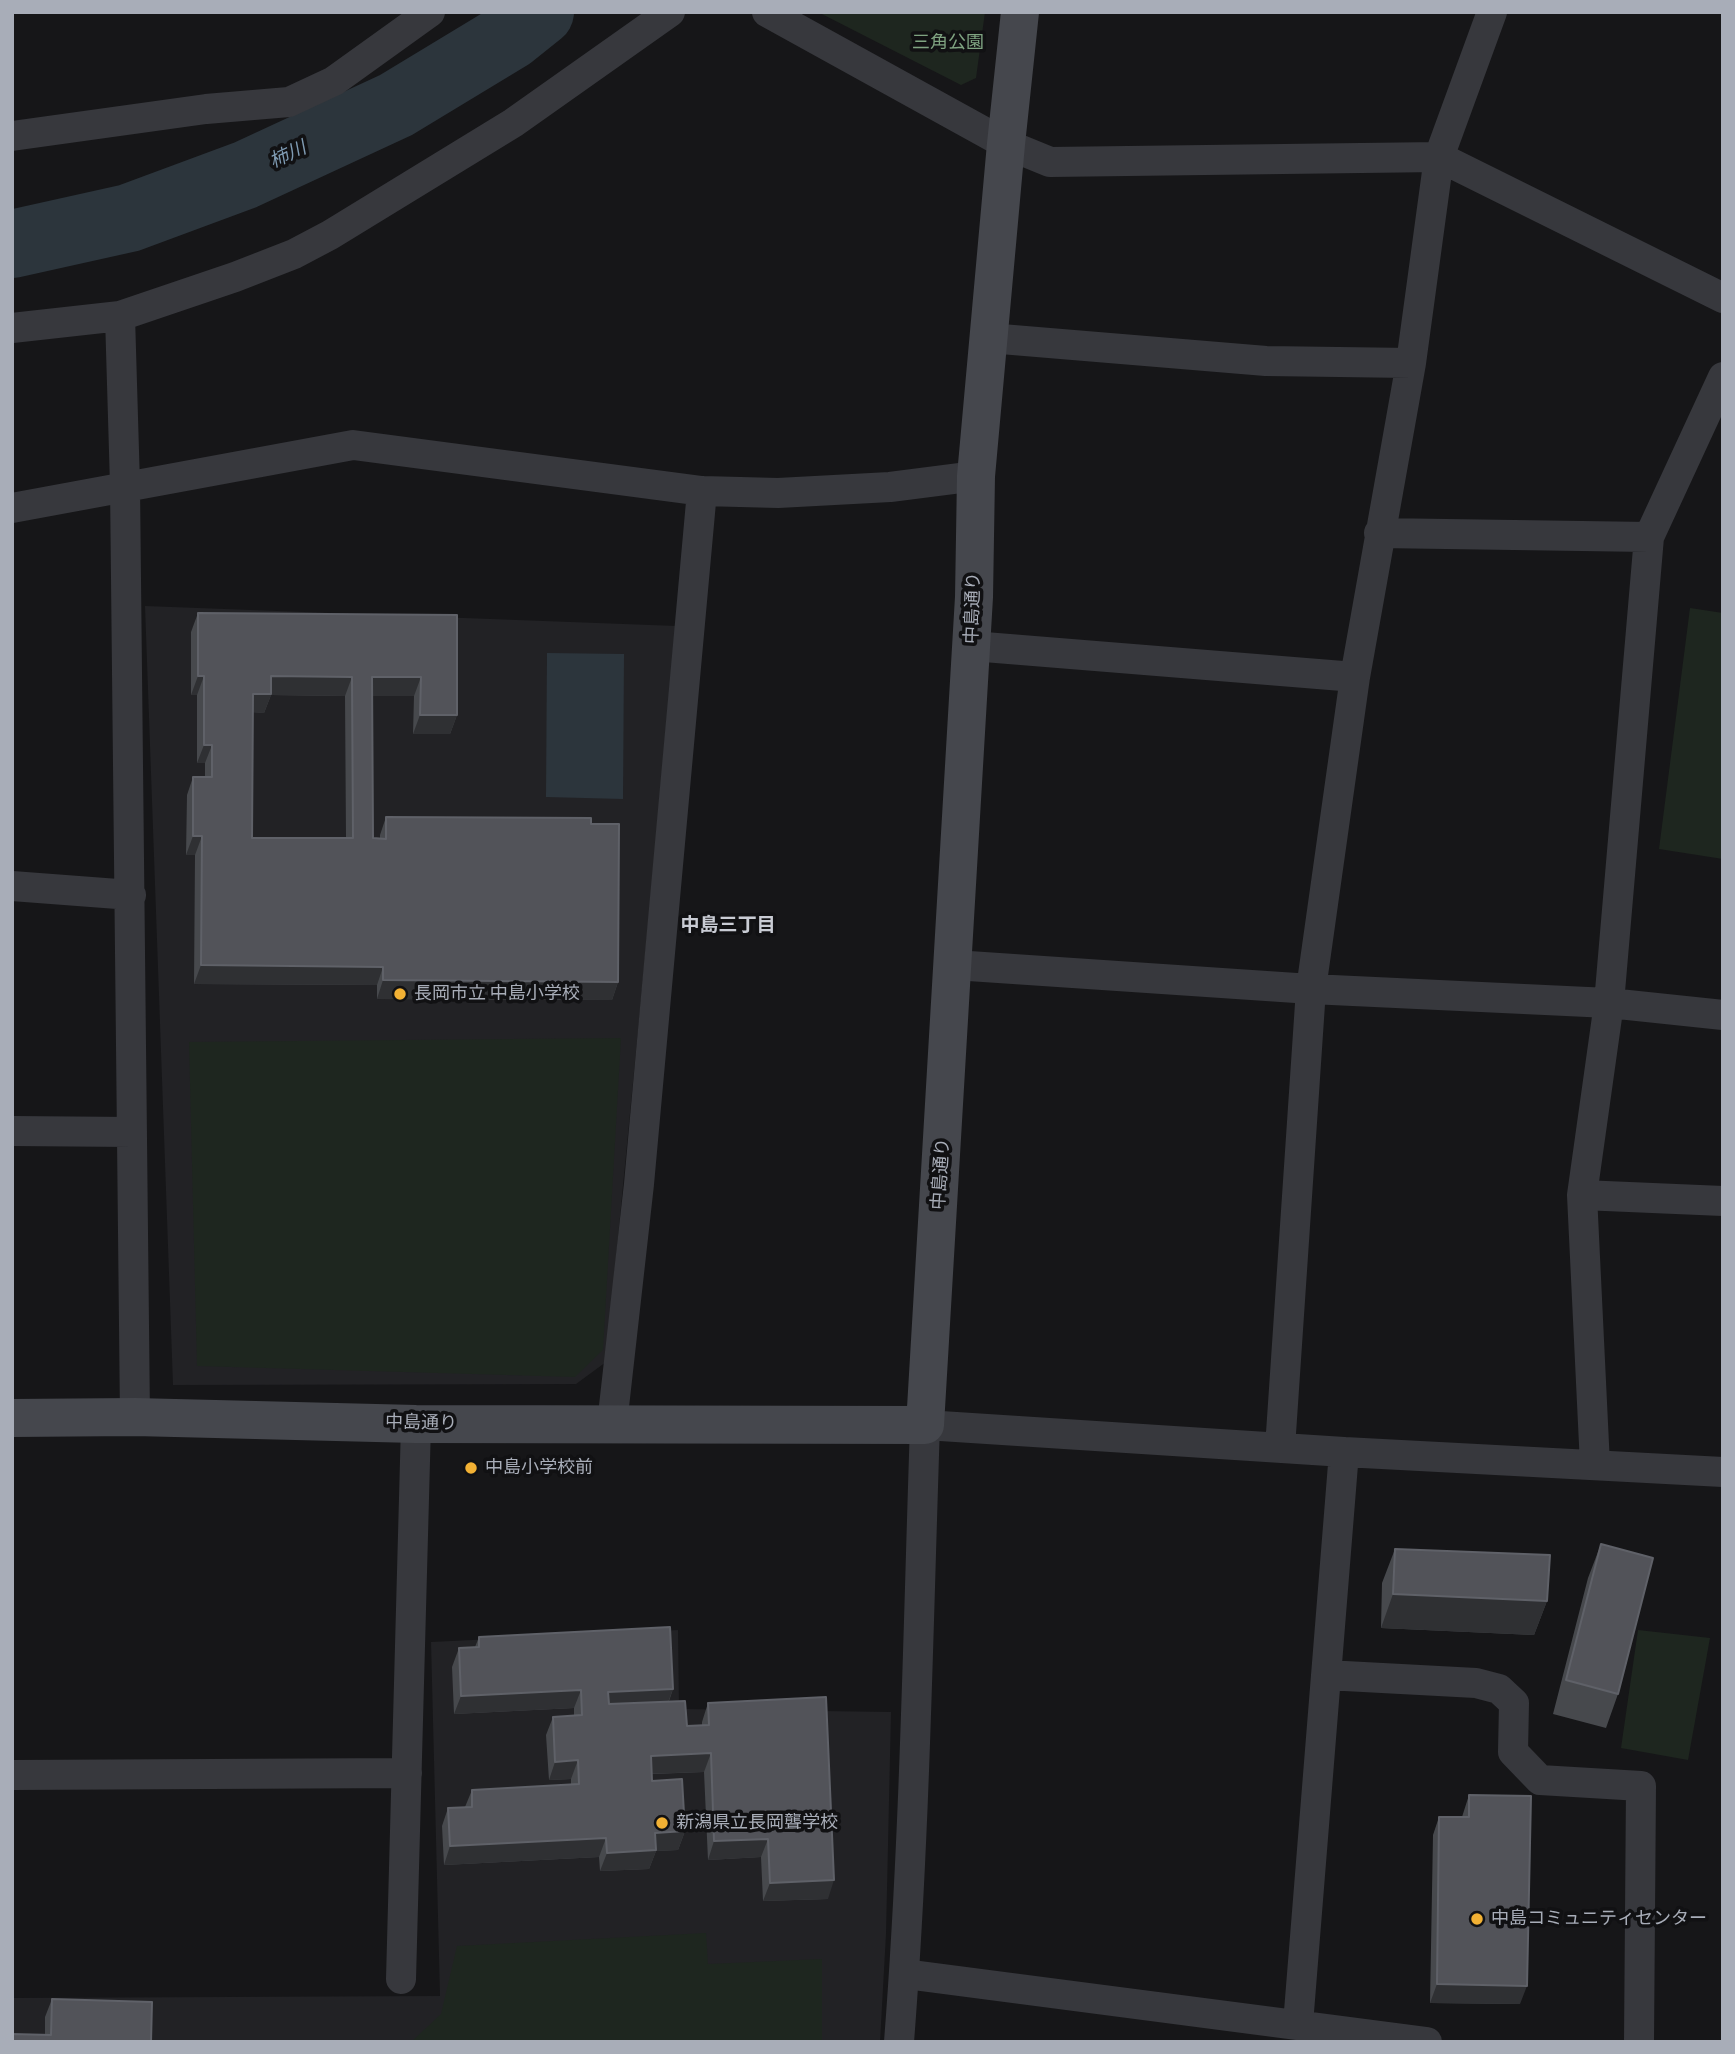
<!DOCTYPE html>
<meta charset="utf-8">
<style>
body{margin:0}
#map{position:relative;width:1735px;height:2054px;overflow:hidden;background:#161618;font-family:"PT Sans Narrow",sans-serif}
canvas{display:block}
.frame{position:absolute;inset:0;border:14px solid #a8adb8;pointer-events:none}
</style>
<div id="map">
<canvas width="1735" height="2054"></canvas>
<div class="frame"></div>
</div>
<script>
const g = document.querySelector('canvas').getContext('2d');
g.lineJoin = 'round';
function paint(path, color) { g.fillStyle = color; g.fill(path, 'evenodd'); }
function stroke(path, color, width, dash) { g.strokeStyle = color; g.lineWidth = width; g.lineCap = dash ? 'butt' : 'round'; g.setLineDash(dash || []); g.stroke(path); }
function label(font, color, halo, rows, align = 'center') {
  g.font = font + ' "PT Sans Narrow","Noto Sans JP",sans-serif'; g.lineWidth = 7; g.setLineDash([]); g.textBaseline = 'middle'; g.strokeStyle = halo; g.fillStyle = color; for (const [text, x, y, turn = 0] of rows) {
    g.save(); g.translate(x, y); g.rotate((+turn || 0) * Math.PI / 180); g.textAlign = isNaN(turn) ? turn : align; if (halo) g.strokeText(text, 0, 0); g.fillText(text, 0, 0); g.restore();
  }
}
const built = new Path2D(`
 M145,606l532,20 -71,736 -30,22 -403,1z
 M678,1630l1,79 212,3 -5,222 -6,108h-868v-44l428,-2 -9,-354z`);
const green = new Path2D(`
 M818,12h167l-9,66 -15,7z
 M1690,608l33,5v246l-64,-10z
 M621,1038l-18,312 -28,27 -378,-11 -8,-324z
 M1638,1630l72,8 -22,122 -67,-12z
 M706,1933l2,31 114,-5v83h-411l30,-28 16,-68z`);
const water = new Path2D(`
 M547,653l77,1 -1,145 -77,-2z`);
const river = new Path2D(`
 M12,244l117,-26 116,-43 151,-70 114,-69 30,-24`);
const street = new Path2D(`
 M767,12l239,132 44,18 389,-5 284,141
 M12,136l194,-27 83,-7 45,-21 96,-69
 M120,316l5,169 10,932
 M12,328l108,-12 115,-39 59,-23 36,-19 183,-112 157,-111
 M989,338l277,23 145,2
 M12,508l341,-63 349,46 76,2 112,-6 86,-11
 M1379,533l270,4
 M972,646l383,31
 M12,886l119,9
 M954,965l357,24 298,14 114,12
 M12,1131l120,1
 M1582,1195l141,6
 M612,1424l27,-240 63,-693
 M1280,1448l31,-459 44,-312 56,-314 28,-206 53,-145
 M1595,1465l-13,-270 27,-192 40,-466 74,-160
 M1326,1675l150,8 23,6 15,14 -1,49 27,28 101,6 -2,256
 M12,1775l395,-2
 M905,1974l522,68
 M401,1979l15,-555
 M1298,2024l46,-572
 M899,2042c16,-205 19,-411 26,-617l419,27 379,20`);
const secondary = new Path2D(`
 M12,1418l123,-1 281,7 509,1 49,-828 2,-121 30,-332 14,-132`);
const wall = new Path2D(`
 M198,613l259,2v100l-7,19h-37l1,-38h-42l1,142h7v-3l6,-18 205,7 27,158 -6,18 -235,-1v-14l-183,-1 1,-129h-9l1,-60 6,-18h12v-14h-8v-68h-6v-63zM271,695l74,1 1,142h-94l1,-126 11,1z
 M1601,1544l17,150 -12,34 -53,-14 35,-136z
 M1395,1549l152,52 -13,34 -153,-7 1,-45z
 M479,1637l194,52 -4,12 18,25 15,-1v-3l6,-19 120,196 -65,2 -2,-44 -53,3 -4,-88 -52,2v7l33,50 -7,19 -22,1 -7,18 -49,2 -1,-14 -155,8 -2,-39 6,-18 17,-1 7,-17 99,-5v-6l-22,1 -3,-45 7,-18 21,-1v-8l-120,6 -2,-47 7,-19 16,-1z
 M1469,1795l51,209 -90,-1 3,-168 6,-18h23z
 M52,1999l99,43 -106,-7v-18z`);
const shadedWall = new Path2D(`
 M198,676h6l-7,19h-6z
 M271,676l81,1 -7,19 -74,-1 -7,18 -18,-1 7,-18z
 M372,677h49l-7,19h-48z
 M420,715h37l-7,19h-37z
 M204,745h8l-7,18h-8z
 M193,836h9l-7,19h-9z
 M201,965l182,2 -6,18 -183,-1z
 M383,980l235,2 -6,18 -235,-1z
 M1393,1594l154,7 -13,34 -153,-7z
 M673,1689l-7,19 -64,3 6,-19z
 M581,1690l-7,18 -120,6 7,-18z
 M711,1753l-7,19 -60,2 7,-18z
 M578,1760l-7,19 -22,1 6,-18z
 M685,1831l-7,19 -22,1 -7,18 -49,2 7,-18 48,-20z
 M606,1838l-7,19 -155,8 6,-19z
 M768,1839l-7,18 -53,3 6,-19z
 M834,1880l-6,19 -65,2 7,-18z
 M1437,1984l90,2 -7,18 -90,-1z`);
const building = new Path2D(`
 M198,613l259,2v100h-37l1,-38h-49l1,161 13,1v-22l205,1v6h28l-1,158 -235,-2v-13l-182,-2 1,-129h-9v-59h19v-32h-8v-69h-6zM271,676l81,1 1,161h-101l1,-144h18z
 M1601,1544l52,14 -35,136 -52,-14z
 M1395,1549l155,6 -3,46 -154,-7z
 M670,1627l3,62 -65,3 1,12 76,-3 2,25 22,-1 -1,-22 118,-6 8,183 -64,3 -2,-44 -54,2 -3,-88 -60,3 1,25 30,-2 3,52 -30,2 1,17 -49,3 -1,-15 -156,8 -2,-38 24,-1v-17l107,-6 -1,-24 -23,2 -2,-45 29,-2 -1,-25 -120,6 -2,-48 20,-1v-10z
 M1469,1795l62,1 -4,190 -90,-2 2,-167h30z
 M52,1999l100,3 -1,40h-139v-8l39,1z`);
const markers = [
 [400,994,7,"#f2b134"],
 [471,1468,7,"#f2b134"],
 [662,1823,7,"#f2b134"],
 [1477,1919,7,"#f2b134"]
];
const parkNames = [
 ["三角公園",948,43]
];
const streetNames = [
 ["中島通り",973,608,-88],
 ["中島通り",941,1174,-86],
 ["中島通り",421,1423,1]
];
const poiNames = [
 ["長岡市立 中島小学校",414,994],
 ["中島小学校前",485,1468],
 ["新潟県立長岡聾学校",676,1823],
 ["中島コミュニティセンター",1491,1919]
];
const waterNames = [
 ["柿川",288,155,-25]
];
const neighbourhoodNames = [
 ["中島三丁目",728,926]
];
paint(built, '#222225');
paint(green, '#1e261f');
paint(water, '#2c353c');
stroke(river, '#2c353c', 68);
stroke(street, '#37383d', 30);
stroke(secondary, '#45474d', 38);
paint(wall, '#47494d');
paint(shadedWall, '#2f3033');
paint(building, '#525359');
stroke(building, '#5f6168', 2);
for (const [x, y, r, color] of markers) { const dot = new Path2D(); dot.arc(x, y, r, 0, 2 * Math.PI); g.fillStyle = color; g.fill(dot); stroke(dot, '#111113', 2.5); }
label('18px', '#7fa381', '#111113', parkNames);
label('18px', '#a8adb8', '#111113', streetNames);
label('18px', '#a8adb8', '#111113', poiNames, 'left');
label('italic 19px', '#7f9bb3', '#111113', waterNames);
label('bold 19px', '#c9ccd4', '#111113', neighbourhoodNames);
</script>
